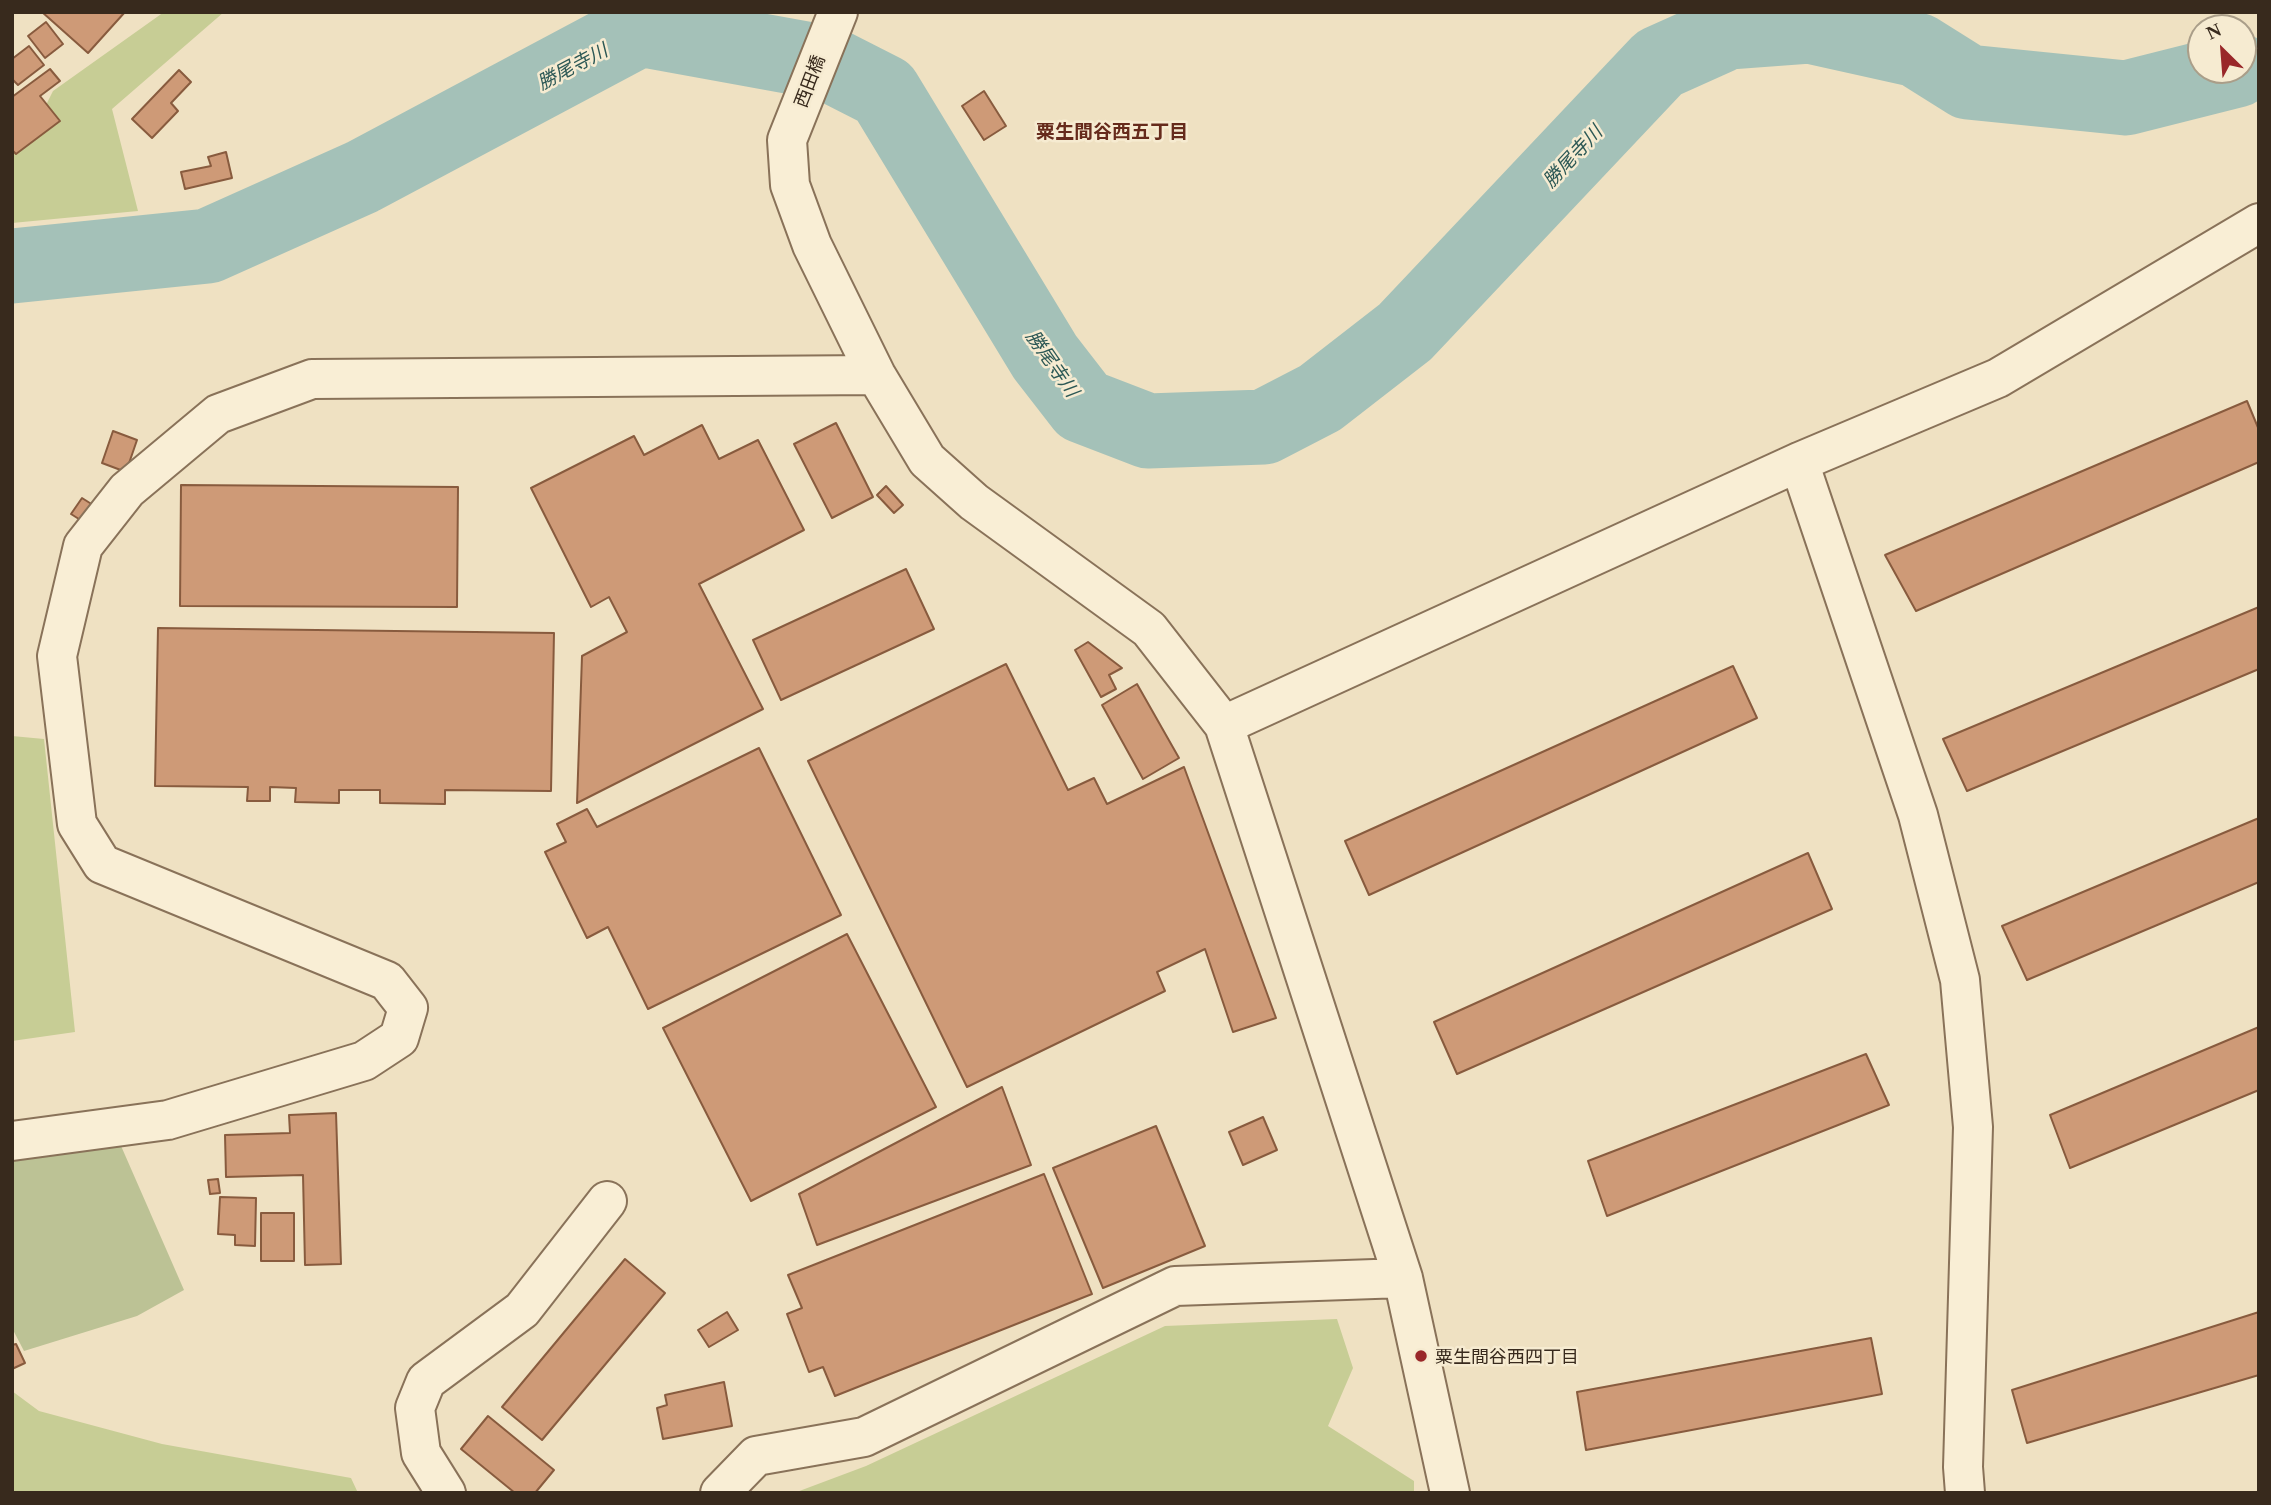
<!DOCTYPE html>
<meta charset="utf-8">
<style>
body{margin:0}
#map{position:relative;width:2271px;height:1505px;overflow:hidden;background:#efe1c2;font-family:Georgia,serif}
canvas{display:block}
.frame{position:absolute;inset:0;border:14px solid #382a1d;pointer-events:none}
.north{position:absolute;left:2187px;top:14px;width:70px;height:70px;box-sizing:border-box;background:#f6ebd1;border:2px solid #aa9e89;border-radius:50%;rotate:335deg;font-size:19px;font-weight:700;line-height:28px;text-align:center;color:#382a1d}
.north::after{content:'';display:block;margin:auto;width:24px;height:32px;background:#992729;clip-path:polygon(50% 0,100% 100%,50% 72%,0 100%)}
</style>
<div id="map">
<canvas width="2271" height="1505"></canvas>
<div class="frame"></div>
<div class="north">N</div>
</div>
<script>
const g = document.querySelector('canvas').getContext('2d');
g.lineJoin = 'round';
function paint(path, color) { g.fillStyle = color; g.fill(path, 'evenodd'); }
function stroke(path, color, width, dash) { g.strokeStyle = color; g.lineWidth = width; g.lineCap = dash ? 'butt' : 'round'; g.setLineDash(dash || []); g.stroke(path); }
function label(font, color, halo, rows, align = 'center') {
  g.font = font + ' Georgia,"Noto Sans JP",serif'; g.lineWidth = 5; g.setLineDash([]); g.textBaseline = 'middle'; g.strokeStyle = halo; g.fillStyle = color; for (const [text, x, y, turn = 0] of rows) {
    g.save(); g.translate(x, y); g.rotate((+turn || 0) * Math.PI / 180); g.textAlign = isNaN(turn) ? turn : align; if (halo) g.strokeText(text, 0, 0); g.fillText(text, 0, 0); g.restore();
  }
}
const green = new Path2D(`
 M164,12h60l-112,97 26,102 -126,12v-95l19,7 22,-44z
 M12,736l32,3 31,293 -63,9z
 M1337,1319l16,49 -25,58 86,55v12h-620l72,-27 299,-140z
 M12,1391l27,20 123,33 189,34 7,15h-346z`);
const cemetery = new Path2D(`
 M118,1139l66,151 -47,26 -113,35 -12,-23v-169z`);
const river = new Path2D(`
 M12,266l196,-20 154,-69 278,-148 187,34 57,29 161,265 38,49 65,25 116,-4 56,-29 85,-66 254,-269 69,-31 81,-6 108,24 51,32 158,16 111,-28`);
const building = new Path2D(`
 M42,12h83l-37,41z
 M46,22l17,22 -18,14 -17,-22z
 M29,46l15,19 -26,20 -6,-6v-20z
 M50,69l10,12 -20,15 20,25 -44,33 -4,-4v-53z
 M179,70l12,12 -20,21 7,8 -26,27 -20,-19z
 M984,91l22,35 -22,14 -22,-34z
 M226,152l6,26 -47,11 -4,-17 30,-6 -3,-9z
 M2247,401l12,29v32l-343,149 -31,-56z
 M836,423l37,74 -41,21 -38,-74z
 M702,425l17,34 39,-19 46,90 -105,54 64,125 -186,94 5,-147 45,-24 -18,-35 -18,10 -60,-119 103,-52 10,19z
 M113,431l24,9 -11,32 -24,-9z
 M181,485l277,2 -1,120 -277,-1z
 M886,486l17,19 -9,8 -17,-18z
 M82,498l11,7 -11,16 -11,-7z
 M906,569l28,60 -153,71 -28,-60z
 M2259,607v62l-292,122 -24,-52z
 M158,628l396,5 -3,158 -106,-1v14l-65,-1v-13h-41v13l-44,-1 1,-14 -26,-1v14h-23l1,-14 -93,-1z
 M1088,642l34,26 -13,7 7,14 -15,8 -26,-47z
 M1006,664l62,126 26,-12 13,26 77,-37 92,251 -43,14 -28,-83 -48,23 8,19 -198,96 -159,-326z
 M1733,666l24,52 -388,177 -24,-54z
 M1137,684l42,74 -36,21 -41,-74z
 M759,748l82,167 -193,94 -40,-82 -21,11 -42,-86 21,-10 -9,-18 30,-15 10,18z
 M2259,818v64l-232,98 -25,-54z
 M1808,853l24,56 -375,165 -23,-52z
 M847,934l89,173 -185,94 -88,-173z
 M2259,1027v63l-189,78 -20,-53z
 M1866,1054l23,51 -282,111 -19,-55z
 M1002,1087l29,78 -214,80 -18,-51z
 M336,1113l5,151 -36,1 -2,-90 -77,2 -1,-42 65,-2 -1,-18z
 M1263,1117l14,33 -34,15 -14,-33z
 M1156,1126l49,120 -102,42 -50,-120z
 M1044,1174l48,120 -257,102 -12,-29 -14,5 -22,-58 15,-6 -14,-33z
 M218,1179l2,14 -10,1 -2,-14z
 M220,1197l36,1 -1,48 -20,-1v-10l-17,-1z
 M261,1213h33v48h-33z
 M625,1259l40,34 -123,147 -40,-33z
 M727,1312l11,18 -29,17 -11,-17z
 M2259,1312v63l-232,68 -15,-53z
 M1871,1338l11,56 -296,56 -9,-58z
 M16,1344l9,19 -13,6v-24z
 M724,1382l8,44 -69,13 -6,-31 10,-3 -2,-10z
 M488,1416l66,54 -19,23h-20l-54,-44z`);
const minor = new Path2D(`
 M838,12l-51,128 3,45 22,60 64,130 51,85 47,42 175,127 75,96 179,553 47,215
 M1799,462l119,353 42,165 13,147 -10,340 2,26
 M1224,725l575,-263 199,-84 261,-155
 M12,1141l156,-21 196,-59 35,-23 9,-30 -21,-27 -285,-117 -25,-40 -20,-168 26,-110 44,-56 91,-76 94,-35 564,-4
 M446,1493l-25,-40 -6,-45 11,-27 96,-71 85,-109
 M720,1493l36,-37 108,-19 311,-151 228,-8`);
const markers = [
 [1421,1356,7,"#992729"]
];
const streetNames = [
 ["西田橋",809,81,-69]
];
const poiNames = [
 ["粟生間谷西四丁目",1435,1356]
];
const waterNames = [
 ["勝尾寺川",572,66,-28],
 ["勝尾寺川",1572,156,-47],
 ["勝尾寺川",1053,363,55]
];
const neighbourhoodNames = [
 ["粟生間谷西五丁目",1112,131]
];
paint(green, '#c7cd95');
paint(cemetery, '#bcc295');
stroke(river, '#a4c1b8', 75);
paint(building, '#ce9a77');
stroke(building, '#885b3e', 2);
stroke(minor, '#897259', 42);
stroke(minor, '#f9eed5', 38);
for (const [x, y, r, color] of markers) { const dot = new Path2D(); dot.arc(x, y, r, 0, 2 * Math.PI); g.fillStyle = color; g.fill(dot); stroke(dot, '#f6ebd1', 2.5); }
label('18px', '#382a1d', '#f6ebd1', streetNames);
label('18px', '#382a1d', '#f6ebd1', poiNames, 'left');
label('italic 19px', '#2c5855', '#f6ebd1', waterNames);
label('bold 19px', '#662b1c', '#f6ebd1', neighbourhoodNames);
</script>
